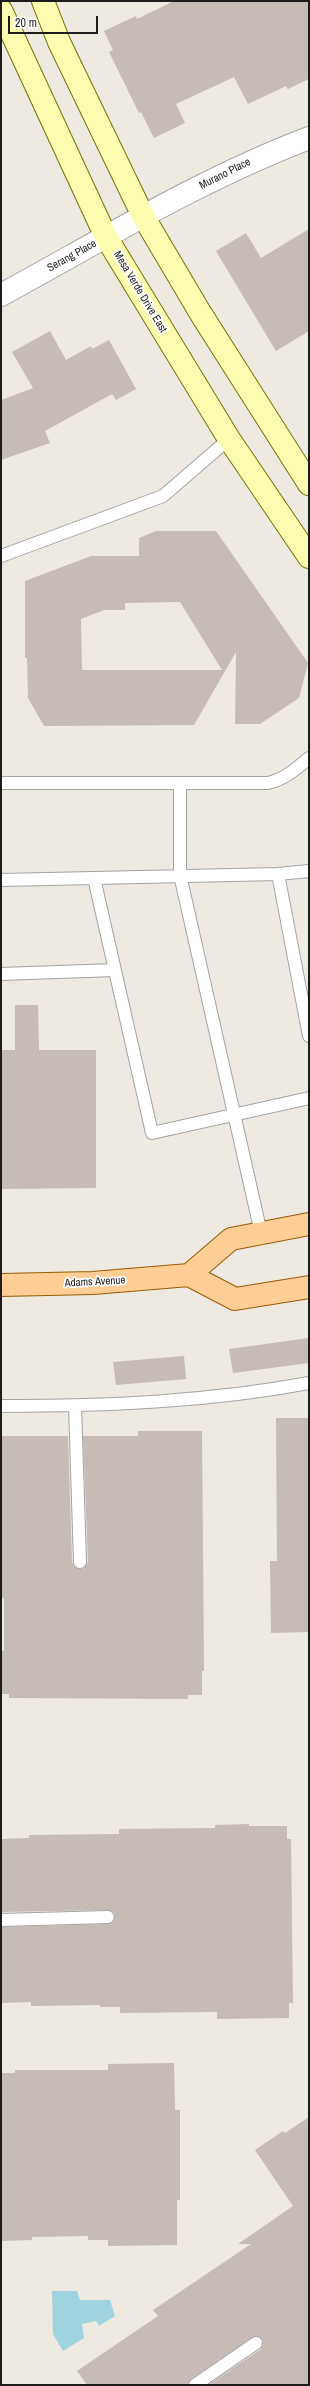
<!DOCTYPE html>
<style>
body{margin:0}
#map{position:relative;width:310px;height:2386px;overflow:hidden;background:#eee9e1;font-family:"Archivo Narrow",sans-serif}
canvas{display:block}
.frame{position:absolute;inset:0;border:2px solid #1c1c1c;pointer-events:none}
.scale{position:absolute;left:8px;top:16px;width:90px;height:18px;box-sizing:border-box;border:2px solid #1c1c1c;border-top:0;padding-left:5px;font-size:12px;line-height:14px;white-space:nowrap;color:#1c1c1c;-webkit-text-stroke:3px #fff;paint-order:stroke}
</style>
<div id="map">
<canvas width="310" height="2386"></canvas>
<div class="frame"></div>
<div class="scale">20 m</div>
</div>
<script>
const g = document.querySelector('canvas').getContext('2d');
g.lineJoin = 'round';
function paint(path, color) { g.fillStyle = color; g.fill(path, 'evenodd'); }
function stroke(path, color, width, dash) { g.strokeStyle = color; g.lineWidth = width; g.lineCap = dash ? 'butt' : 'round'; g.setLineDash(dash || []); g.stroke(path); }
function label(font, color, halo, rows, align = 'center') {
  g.font = font + ' "Archivo Narrow",sans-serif'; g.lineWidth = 3.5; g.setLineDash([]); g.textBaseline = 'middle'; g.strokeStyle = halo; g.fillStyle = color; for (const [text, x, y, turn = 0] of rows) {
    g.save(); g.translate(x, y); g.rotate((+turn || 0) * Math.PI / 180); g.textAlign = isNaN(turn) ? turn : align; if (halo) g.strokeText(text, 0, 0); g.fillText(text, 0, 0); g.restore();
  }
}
const water = new Path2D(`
 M52,2291h25l3,9h30l5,16 -16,10 -3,-5 -14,3 2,14 -21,13 -10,-17z`);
const building = new Path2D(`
 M174,1h135v78l-21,10 -2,-3 -38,18 -14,-27 -58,27 9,19 -31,15 -13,-26 -2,1 -30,-61 4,-2 -9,-19 32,-15 1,3z
 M309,229v102l-33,20 -60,-100 30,-18 15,25z
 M50,331l16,29 25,-14 1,3 17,-9 27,49 -20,11 -4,-6 -67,37 5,12 -49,17v-60l32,-12 -21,-36z
 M156,531h60l92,132 -9,35 -39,26h-25l1,-72 -42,73 -150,1 -16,-28 -1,-40h-2v-77l66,-25h48v-18zM180,602l42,68h-140l-1,-51 23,-9h21v-7z
 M15,1005h23l1,45h57v138l-95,1v-139h14z
 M309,1338v25l-76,10 -4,-24z
 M184,1356l2,23 -70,6 -3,-23z
 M276,1418h33v214l-38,1 -1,-72h7z
 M138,1431h64l2,240h-2v24h-14v4l-179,-1v-4h-8v-43h3v-53h-3v-162h67l4,126 2,4 6,3 4,-1 4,-6 -5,-126h55z
 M249,1824v2h38v13h4l2,164h-4v15l-72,1v-7l-97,1v-6h-20v-2l-69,1v-4l-30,1v-76l107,-3 4,-1 3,-6 -1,-4 -6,-3 -107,2v-73l28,-1v-3l90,-1v-5l96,-1v-3z
 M174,2063l1,47h5v90h-3v45l-69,1v-6h-20v-4l-56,1v3l-31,1 1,-168h13v-3h93v-6z
 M309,2117v268h-101l53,-36 2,-6 -1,-4 -6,-3 -65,43 -3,6h-101l-10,-14 81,-55 -5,-6 98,-66h-13l55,-38 -38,-56 28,-19 2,2z`);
const lane = new Path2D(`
 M1,556l162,-60 66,-57
 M1,783h267c17,-4 28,-14 41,-25
 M180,783v92l81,358
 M278,874l31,162
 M94,878l184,-4 31,-3
 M1,880l93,-2 58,255 157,-35
 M1,974l114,-4
 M1,1406c104,0 206,-4 308,-23
 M75,1406l5,156
 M1,1920l107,-3
 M195,2385l61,-42`);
const street = new Path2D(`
 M1,295c101,-55 200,-116 308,-157`);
const secondary = new Path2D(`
 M43,1l16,41 84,174 58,98 108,170
 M1,10l105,227 123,202 80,118`);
const primary = new Path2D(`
 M189,1275l42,-36 78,-15
 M1,1285l92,-2 96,-8 46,24 74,-12`);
const streetNames = [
 ["Murano Place",225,174,-27],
 ["Serang Place",72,256,-29],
 ["Mesa Verde Drive East",140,292,59],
 ["Adams Avenue",95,1282,-3]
];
paint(water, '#9fd3de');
paint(building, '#c6bbb5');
stroke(lane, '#a3a3a3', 14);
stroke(street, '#a3a3a3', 24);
stroke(secondary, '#6f7600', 24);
stroke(primary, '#955c00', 24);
stroke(lane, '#fff', 12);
stroke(street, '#fff', 22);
stroke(secondary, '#fcfcb1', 22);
stroke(primary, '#ffcd96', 22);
label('11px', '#1c1c1c', '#fff', streetNames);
</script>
